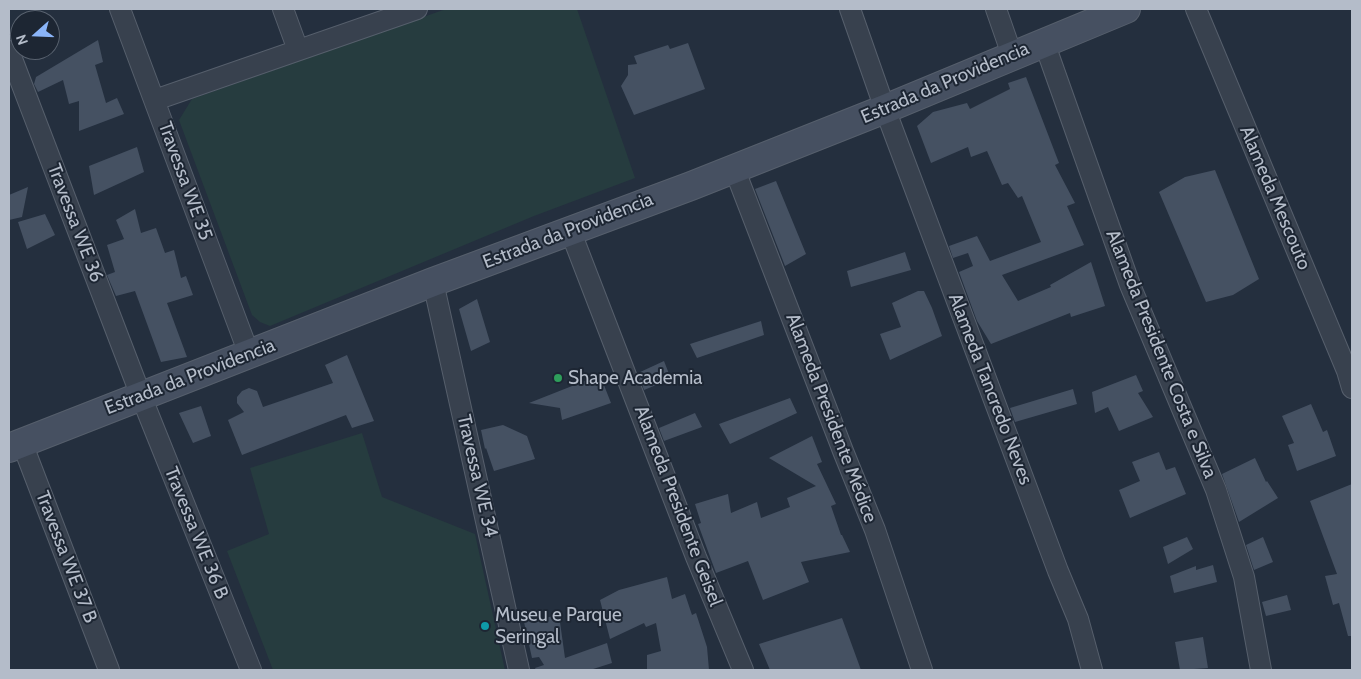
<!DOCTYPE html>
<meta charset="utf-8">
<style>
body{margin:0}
#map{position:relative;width:1361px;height:679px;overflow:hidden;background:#242f3e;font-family:Cabin,sans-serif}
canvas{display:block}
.frame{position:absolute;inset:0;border:10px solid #b4bcc9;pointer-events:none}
.north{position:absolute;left:10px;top:10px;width:50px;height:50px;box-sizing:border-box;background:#1d2633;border:1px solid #59626f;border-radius:50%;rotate:250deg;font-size:14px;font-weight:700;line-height:20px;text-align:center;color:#b4bcc9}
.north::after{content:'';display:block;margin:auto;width:18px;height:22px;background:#8ab4f8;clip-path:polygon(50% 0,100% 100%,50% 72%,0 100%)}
</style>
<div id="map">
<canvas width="1361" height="679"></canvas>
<div class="frame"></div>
<div class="north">N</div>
</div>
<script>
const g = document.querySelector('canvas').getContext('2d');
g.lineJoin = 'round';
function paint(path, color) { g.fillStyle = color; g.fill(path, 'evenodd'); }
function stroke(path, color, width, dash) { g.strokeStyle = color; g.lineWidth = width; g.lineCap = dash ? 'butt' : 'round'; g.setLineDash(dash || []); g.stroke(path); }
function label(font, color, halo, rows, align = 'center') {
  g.font = font + ' Cabin,sans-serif'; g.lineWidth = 4; g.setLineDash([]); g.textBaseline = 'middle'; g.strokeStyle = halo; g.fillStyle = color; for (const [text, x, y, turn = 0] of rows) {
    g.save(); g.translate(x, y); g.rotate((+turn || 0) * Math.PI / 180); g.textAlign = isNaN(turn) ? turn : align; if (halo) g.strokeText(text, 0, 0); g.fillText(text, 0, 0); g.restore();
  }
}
const green = new Path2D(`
 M446,9h131l58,169 -101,38 -264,110 -10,-4 -8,-7 -73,-195 13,-21z
 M362,433l20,64 93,37 30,136h-232l-46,-119 42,-17 -19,-66z`);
const building = new Path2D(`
 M98,40l5,22 -8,3 11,38 11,-5 7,16 -45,17v-30l-10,3 -6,-24 -25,12 -4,-8 2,-7z
 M688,43l17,46 -71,26 -13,-29 7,-11v-10l9,-1 -3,-8 34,-11 2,4z
 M1026,77l33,86 -4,2 20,38 -8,3 17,39 -82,30 16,26 33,-14 -1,-2 41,-23 14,44 -34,11 -1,-4 -79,31 -14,-23 -18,-49 14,-6 -5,-13 -15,5 -4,-12 28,-10 13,25 51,-19 -19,-46 -4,2 -10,-15 -6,2 -15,-34 -16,6 -3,-10 -37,16 -14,-37 16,-14 34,-9 3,6 40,-20 -2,-6z
 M137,147l7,25 -50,23 -5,-29z
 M1215,170l44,109 -26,16 -27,7 -47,-110 26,-15z
 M776,181l30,73 -21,12 -30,-77z
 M28,187l-6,30 -13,3v-25z
 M135,209l6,24 15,-5 9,25 9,-3 7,28 5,-2 7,19 -26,8 20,54 -26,5 -26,-71 -19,5 -9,-21 8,-3 -8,-27 17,-6 -8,-19z
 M45,214l10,21 -28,14 -9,-27z
 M905,252l6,18 -60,17 -4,-16z
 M918,291h6l8,17 10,28 -52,24 -10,-26 21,-7 -9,-24z
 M477,299l13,43 -19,9 -12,-42z
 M761,321l3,14 -67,23 -7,-14z
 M347,355l27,66 -22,7 -6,-13 -104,40 -14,-35 16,-8 -7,-9v-6l5,-6 7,-3 8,3 6,16 70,-24 -8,-18z
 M664,361l7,18 -27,11 -6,-17z
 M600,375l11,28 -49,17 -2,-12 -31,-5z
 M1136,375l7,16 -5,2 15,24 -34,14 -11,-24 -13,6 -3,-21z
 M1073,389l4,15 -62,18 -5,-14z
 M790,398l7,15 -67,31 -11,-20z
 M1311,404l12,28 4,-2 9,26 -39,15 -9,-26 6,-2 -12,-27z
 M201,406l10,30 -18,7 -14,-30z
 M695,413l7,14 -38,14 -5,-13z
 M503,425l24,11 8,23 -41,12 -8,-23 -1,1 -4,-19z
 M812,436l10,26 -5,2 19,40 -5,2 10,29h1l8,17 -49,10 8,20 -46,18 -15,-39 -32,12 -18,-49 3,-1 -6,-19 33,-10 3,19 26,-11 4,16 29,-11 -3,-9 29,-12 -47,-28z
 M1159,452l7,18 9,-3 11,27 -56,24 -11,-28 21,-9 -8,-19z
 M1255,458l11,24 1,-1 11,17 -39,24 -17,-48z
 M1352,484v152h-4l-9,-33 -6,2 -8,-29 12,-2 -27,-73z
 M1187,537l6,12 -25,15 -5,-17z
 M1263,537l10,25 -19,8 -8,-25z
 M1213,565l4,17 -43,11 -4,-17 26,-10v4z
 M667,577l5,22 13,-5 7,21 4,-2 11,34 2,23h-62v-15l14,-4 -5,-28 -10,4 -2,-4 -34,16 -10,-39 19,-10z
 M1287,595l4,15 -25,6 -4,-14z
 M559,615l6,43 42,-15 5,20 -22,7h-54l-1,-2 9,-3 -5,-8 -7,1 -8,-36z
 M842,618l19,52h-91l-11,-26z
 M1203,637l5,31 -28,2 -5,-28z`);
const minor = new Path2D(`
 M120,9l129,345
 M283,9l15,41
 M850,9l35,100 173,462 20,48 14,51
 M996,9l16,46
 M1196,9l151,362 5,17
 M1044,42l86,243 86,205 28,87 17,93
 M9,51l132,345 110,274
 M155,100l262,-91
 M734,168l109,283 32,79 47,140
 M570,230l126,327 47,113
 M433,282l86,388
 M22,443l87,227`);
const secondary = new Path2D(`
 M9,448l424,-166 258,-96 194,-77 241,-100`);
const markers = [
 [558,378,5,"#2e9e5b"],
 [485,626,5,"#0f9aa8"]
];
const streetNames = [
 ["Estrada da Providencia",945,83,-23],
 ["Travessa WE 35",185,181,70],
 ["Alameda Mescouto",1275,198,67],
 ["Travessa WE 36",75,223,69],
 ["Estrada da Providencia",568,231,-21],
 ["Alameda Presidente Costa e Silva",1161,354,68],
 ["Estrada da Providencia",190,377,-21],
 ["Alameda Tancredo Neves",990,389,69],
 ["Alameda Presidente Médice",831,418,69],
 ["Travessa WE 34",477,476,77],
 ["Alameda Presidente Geisel",678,506,69],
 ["Travessa WE 36 B",196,533,68],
 ["Travessa WE 37 B",66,557,69]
];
const poiNames = [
 ["Shape Academia",568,378],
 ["Museu e Parque",495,615],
 ["Seringal",495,637]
];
paint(green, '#263c3f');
paint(building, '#455162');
stroke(minor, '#565f6c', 22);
stroke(secondary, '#565f6c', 30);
stroke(minor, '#38414e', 20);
stroke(secondary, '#465061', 28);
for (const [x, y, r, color] of markers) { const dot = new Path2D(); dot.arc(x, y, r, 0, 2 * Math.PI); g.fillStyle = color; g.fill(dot); stroke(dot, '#1d2633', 2); }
label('19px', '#b4bcc9', '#1d2633', streetNames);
label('19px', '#b4bcc9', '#1d2633', poiNames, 'left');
</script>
